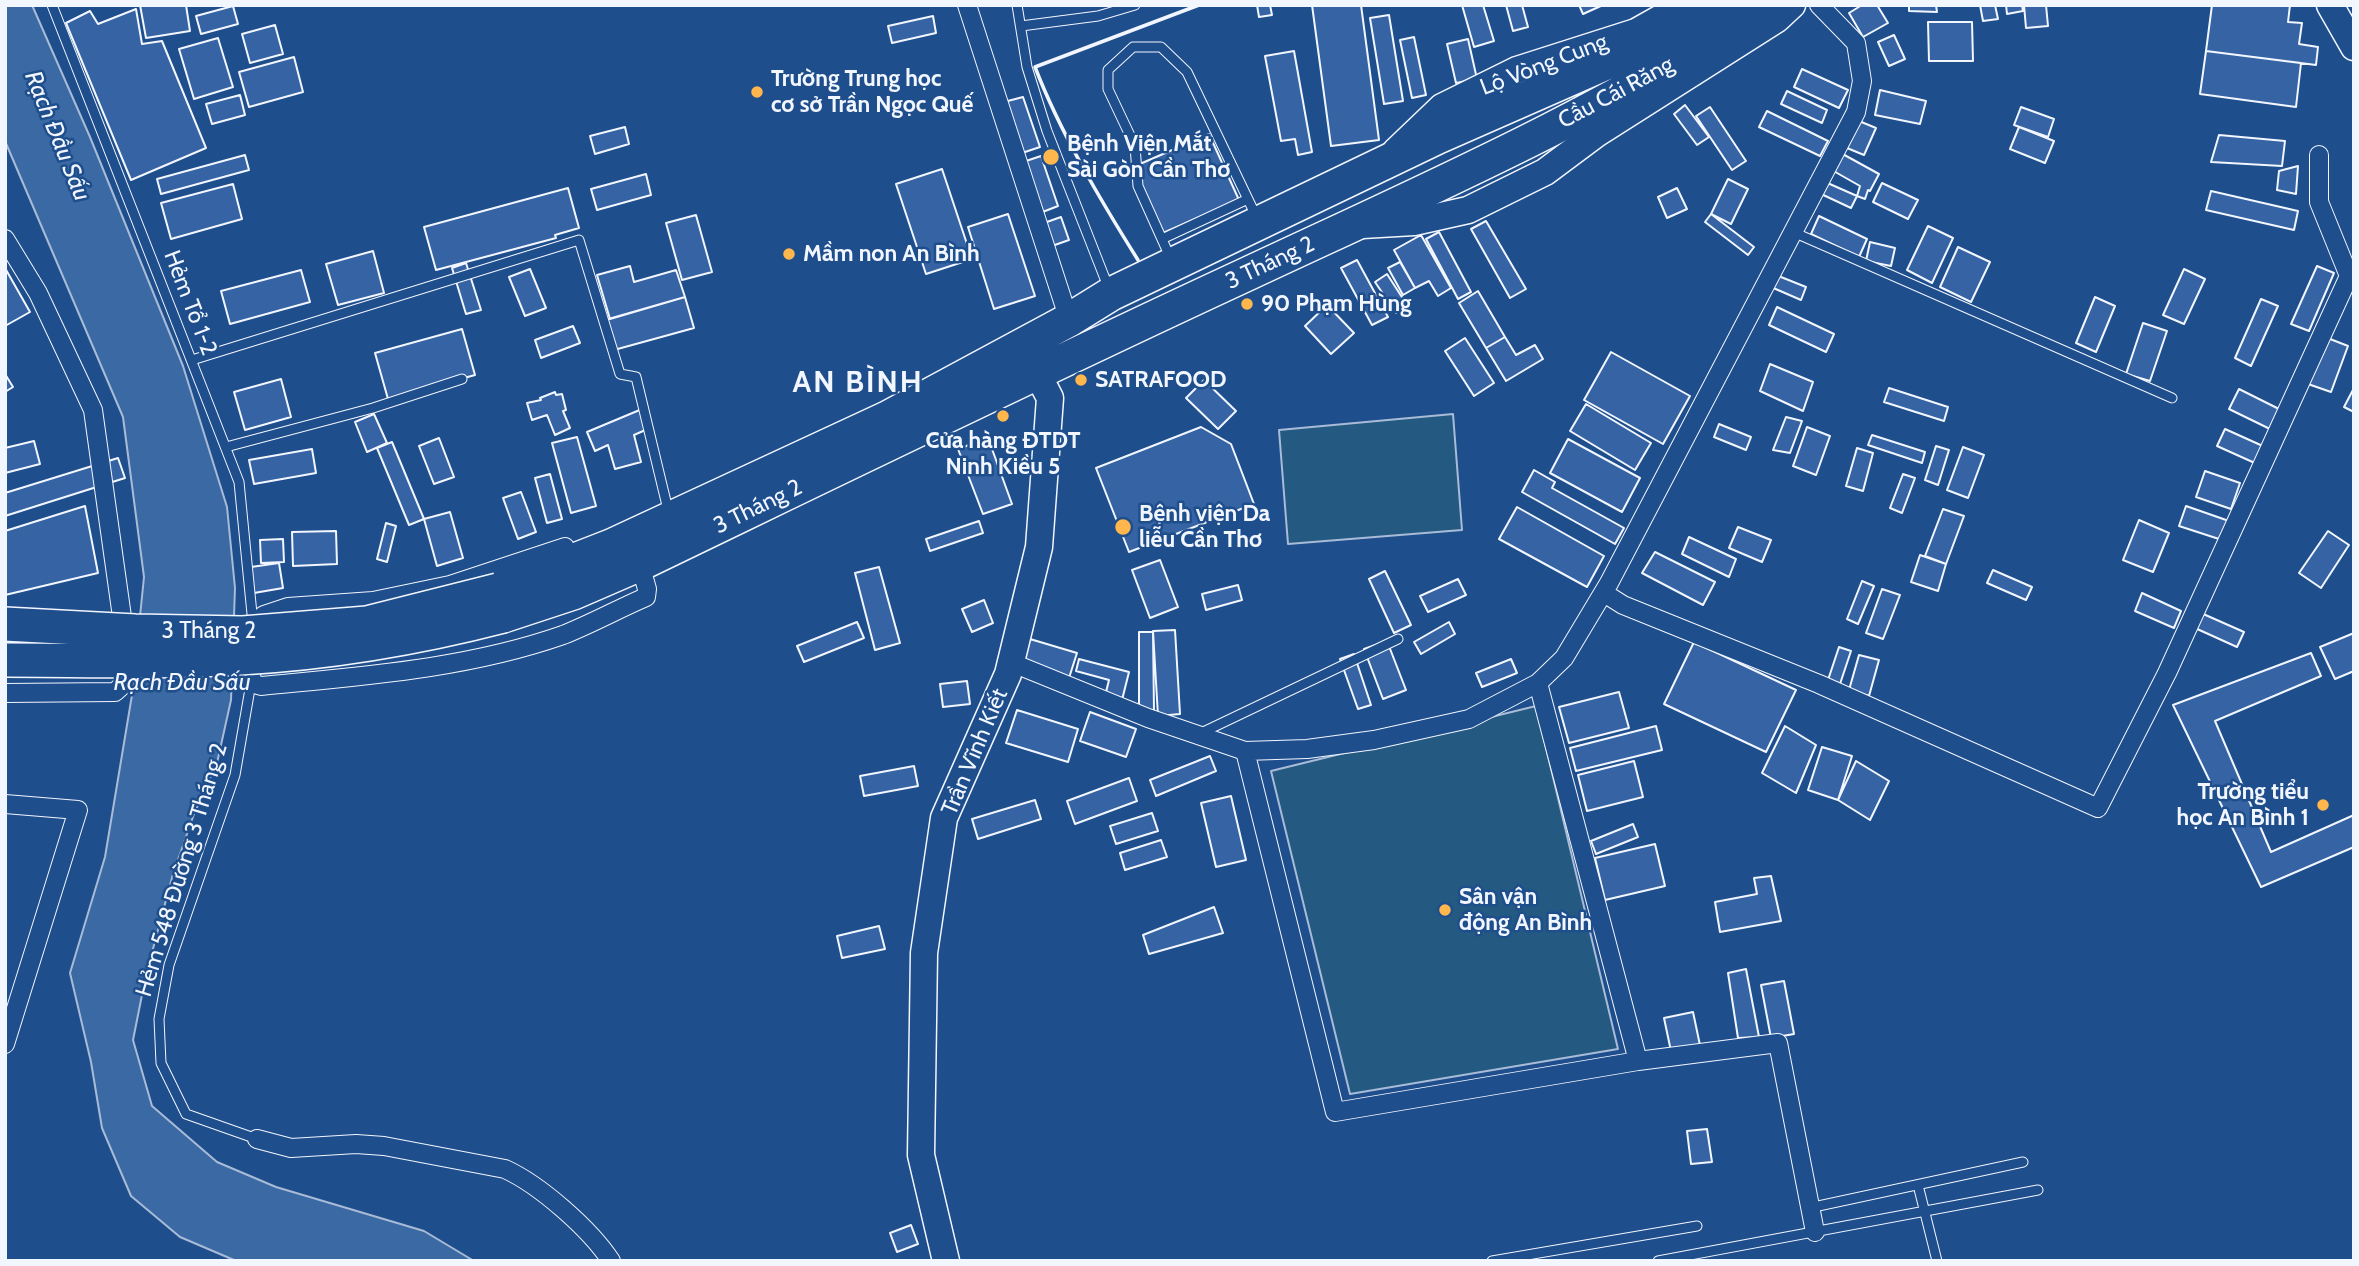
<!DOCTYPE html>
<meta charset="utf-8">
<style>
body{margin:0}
#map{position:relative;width:2359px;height:1266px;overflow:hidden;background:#1f4e8c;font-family:Cabin,sans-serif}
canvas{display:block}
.frame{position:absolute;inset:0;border:7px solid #f2f6ff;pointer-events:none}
</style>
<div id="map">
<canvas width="2359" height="1266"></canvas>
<div class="frame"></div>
</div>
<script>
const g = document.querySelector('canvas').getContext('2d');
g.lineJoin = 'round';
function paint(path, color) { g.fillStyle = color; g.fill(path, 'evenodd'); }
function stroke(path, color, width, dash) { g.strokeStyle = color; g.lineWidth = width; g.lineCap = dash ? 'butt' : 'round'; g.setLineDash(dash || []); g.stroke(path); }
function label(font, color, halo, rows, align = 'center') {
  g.font = font + ' Cabin,sans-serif'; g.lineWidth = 5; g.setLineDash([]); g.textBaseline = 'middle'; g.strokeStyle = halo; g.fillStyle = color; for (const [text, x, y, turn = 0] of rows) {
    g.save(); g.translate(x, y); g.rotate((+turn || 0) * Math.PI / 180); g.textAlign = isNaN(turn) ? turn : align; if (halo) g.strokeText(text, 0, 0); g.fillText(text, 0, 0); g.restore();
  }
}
const green = new Path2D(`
 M1453,414l9,116 -174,14 -9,-114z
 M1536,706l82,343 -268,45 -79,-323z`);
const water = new Path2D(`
 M5,5h27l58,132 93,229 44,141 8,81 -4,112 -14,63 -23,51 -21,60 -27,101 -13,65 19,66 65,56 59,25 148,44 50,30 -240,-1 -54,-23 -49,-41 -29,-68 -11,-66 -21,-89 35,-116 27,-162 12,-118 -21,-160 -118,-276z`);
const building = new Path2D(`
 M140,5h46l4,26 -44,7z
 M1257,5h13l2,10 -13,2z
 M1312,5h49l18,135 -48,6z
 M1462,5h21l11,36 -20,6z
 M1506,5h16l6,22 -15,4z
 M1579,5h24l-20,9z
 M1862,5h15l11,18 -25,14 -14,-24z
 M1909,5h27l1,7 -28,-1z
 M1980,5h15l3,14 -15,2z
 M2006,5h16l1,6 -16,3z
 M2024,5h22l2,21 -22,2z
 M2212,5h78l-2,17 14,1 -3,21 19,3 -2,18 -110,-14z
 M233,6l5,18 -37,10 -5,-18z
 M136,9l6,35 20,-3 44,107 -75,32 -65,-157 24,-12 8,13z
 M1389,15l14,86 -19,3 -14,-86z
 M933,16l3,17 -44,10 -4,-17z
 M1928,22h44l1,39h-44z
 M275,25l8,29 -33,9 -8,-29z
 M1894,35l11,24 -16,7 -11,-24z
 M1414,37l12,58 -14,3 -12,-58z
 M218,38l15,49 -39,12 -15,-50z
 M1468,39l9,40 -21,4 -9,-39z
 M1294,51l18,101 -14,3 -3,-16 -14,2 -16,-85z
 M2206,51l95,12 -5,44 -96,-13z
 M294,57l9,35 -54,15 -10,-35z
 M1802,69l46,21 -9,18 -45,-21z
 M1880,90l46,11 -6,23 -45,-9z
 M1787,91l40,19 -5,13 -41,-19z
 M240,95l5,20 -33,9 -6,-20z
 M1023,97l17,50 -18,6 -18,-51z
 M1685,105l24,32 -12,8 -23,-31z
 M1710,107l36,54 -14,9 -36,-54z
 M2021,107l33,12 -6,18 -34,-12z
 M1767,111l61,30 -8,15 -61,-29z
 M1859,121l17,7 -12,27 -17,-7z
 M625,127l4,17 -34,10 -5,-18z
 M2019,127l35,14 -9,22 -35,-14z
 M1209,134l30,66 -76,33 -30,-66z
 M2219,135l66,6 -3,25 -71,-4z
 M1839,152l40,22 -9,17 -2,-1 -3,9 -8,-3 3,-10 -30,-17z
 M245,155l4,15 -88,24 -4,-15z
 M1041,156l17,50 -18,7 -17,-51z
 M2298,166l-2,28 -19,-4 2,-19z
 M942,169l30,90 -46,15 -30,-90z
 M646,174l5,21 -54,15 -6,-21z
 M1728,179l20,10 -17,35 -20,-10z
 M1823,181l34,15 -6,12 -32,-15z
 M1882,183l36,17 -10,19 -35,-17z
 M233,184l9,35 -71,20 -10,-36z
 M568,188l11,40 -24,7 1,3 -120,32 -12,-43z
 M1677,188l10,21 -20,9 -9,-21z
 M2211,191l87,20 -4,19 -88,-20z
 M1008,214l27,82 -41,13 -26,-82z
 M1711,214l43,33 -6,8 -43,-33z
 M696,215l16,57 -30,8 -16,-57z
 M1819,216l48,23 -8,18 -48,-23z
 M1061,217l8,23 -17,6 -8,-23z
 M1486,221l40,68 -16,9 -39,-69z
 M1928,226l25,12 -21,45 -25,-13z
 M1439,232l32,60 -13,7 -32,-60z
 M1421,235l30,53 -13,8 -9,-15 -14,7 -21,-38z
 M1870,242l25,6 -4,18 -25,-5z
 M1958,247l32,15 -19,40 -31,-15z
 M373,251l11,42 -46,12 -12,-41z
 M1357,260l31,57 -16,8 -31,-57z
 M1400,262l15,26 -12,7 -15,-27z
 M466,263l15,47 -15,4 -14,-46z
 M630,266l4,16 42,-12 9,27 -75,22 -13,-44z
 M2317,266l17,7 -25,58 -18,-7z
 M5,268l25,44 -25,14z
 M530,269l16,39 -21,8 -16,-39z
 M2184,269l21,10 -21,45 -21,-9z
 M301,270l9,32 -80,22 -9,-33z
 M1387,274l20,31 -11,8 -21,-31z
 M1776,275l30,12 -5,13 -30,-13z
 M1478,291l27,46 -19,11 -27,-45z
 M685,297l9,31 -80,22 -9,-30z
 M2095,297l20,9 -19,46 -20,-9z
 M2261,299l17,7 -27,60 -16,-8z
 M1327,305l27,28 -23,21 -26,-28z
 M1777,307l57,27 -8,18 -57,-27z
 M2143,323l24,8 -17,50 -24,-7z
 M573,326l7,17 -39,15 -6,-18z
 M462,329l13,46 -87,24 -13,-46z
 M1505,337l11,18 19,-10 8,14 -37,22 -20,-33z
 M2325,337l23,9 -17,46 -23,-8z
 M1465,338l29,45 -20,13 -29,-45z
 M1611,352l79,44 -27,48 -79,-44z
 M1770,364l43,18 -10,29 -43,-20z
 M5,374l8,13 -8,5z
 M281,379l10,38 -46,13 -11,-38z
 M1204,380l32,31 -18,18 -32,-31z
 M1889,388l59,19 -4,14 -60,-19z
 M2354,388v24l-10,-5z
 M2239,389l40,20 -9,20 -41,-20z
 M555,392l1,3 6,-1 4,16 -3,1 7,17 -15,7 -8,-20 -15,5 -5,-17 14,-3 -1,-2z
 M1586,404l65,39 -16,27 -65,-39z
 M642,409l8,19 -16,7 7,27 -26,7 -7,-24 -13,6 -8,-19z
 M374,414l13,29 -20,9 -12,-30z
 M1786,417l16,4 -12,32 -17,-3z
 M1719,424l32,13 -5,13 -32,-13z
 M1201,427l30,17 23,60 -125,48 -33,-84z
 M1807,427l23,9 -14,39 -23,-9z
 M2225,429l40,18 -8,17 -40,-18z
 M1872,435l53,17 -3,11 -54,-18z
 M577,437l19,69 -25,7 -19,-70z
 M439,438l15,39 -20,7 -15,-38z
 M988,438l24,66 -29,10 -25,-65z
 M1568,439l72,39 -18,34 -72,-39z
 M34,441l6,23 -35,9v-25z
 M392,442l32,77 -15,6 -32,-77z
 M1936,446l13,4 -11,35 -13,-5z
 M1963,447l21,8 -16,43 -21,-8z
 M1857,448l16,5 -10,38 -17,-5z
 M312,449l4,24 -62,11 -5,-24z
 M118,458l7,20 -120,38v-23z
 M1534,470l21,12 -3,6 72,40 -9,16 -93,-52z
 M2205,471l35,12 -9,26 -35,-12z
 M550,474l12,45 -15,4 -12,-45z
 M1903,474l12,4 -13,35 -12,-5z
 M521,492l15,40 -18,7 -15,-41z
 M85,506l13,67 -93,22v-64z
 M2186,506l43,15 -7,19 -43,-14z
 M1517,507l87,49 -17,31 -88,-48z
 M1943,509l21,7 -18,48 -21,-8z
 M450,512l13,46 -26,8 -13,-47z
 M2139,520l30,13 -16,39 -30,-12z
 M979,521l4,12 -53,18 -4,-12z
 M386,523l10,3 -9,36 -10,-3z
 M1738,527l33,13 -9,22 -33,-14z
 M336,531l1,33 -44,2 -1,-34z
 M2328,531l21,14 -28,43 -22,-15z
 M1689,537l47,22 -7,18 -47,-23z
 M283,539l1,23 -23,1 -1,-23z
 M1655,552l60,30 -12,23 -61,-32z
 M1920,555l26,9 -8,27 -27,-9z
 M1160,560l18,47 -28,11 -18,-48z
 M279,563l4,25 -29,5 -3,-26z
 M879,567l21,76 -25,7 -20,-77z
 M1993,570l39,17 -6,13 -39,-17z
 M1385,571l26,54 -17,8 -25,-54z
 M1458,579l8,16 -38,17 -8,-16z
 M1862,581l12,5 -16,38 -11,-5z
 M1238,585l4,15 -36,10 -4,-16z
 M1882,589l18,6 -17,44 -17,-6z
 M2142,593l39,18 -7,17 -39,-17z
 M984,600l9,23 -21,9 -10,-23z
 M2201,613l43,19 -7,15 -42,-19z
 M857,622l7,16 -60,24 -7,-16z
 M1449,622l6,12 -34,20 -7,-12z
 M1175,630l5,84 -22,2 -5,-85z
 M1139,632h14l1,79h-15z
 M2354,633v38l-19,8 -15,-32z
 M1030,639l47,14 -8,25 -46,-14z
 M1387,641l19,49 -23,9 -19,-50z
 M1694,642l102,48 -30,62 -102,-48z
 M1839,647l12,4 -11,33 -12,-4z
 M2311,653l10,23 -106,45 56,131 83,-37v32l-93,40 -88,-182z
 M1354,654l17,51 -13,4 -18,-50z
 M1859,655l20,5 -10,36 -20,-6z
 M1079,659l50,13 -7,28 -17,-4 4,-16 -33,-9z
 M1511,659l6,14 -35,14 -6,-14z
 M967,681l3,23 -27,3 -3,-23z
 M1619,692l10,36 -60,15 -10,-36z
 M1017,710l61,19 -10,33 -62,-19z
 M1090,712l46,17 -10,28 -46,-16z
 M1656,726l6,24 -86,21 -6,-23z
 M1785,726l31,19 -20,48 -34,-20z
 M1822,747l30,9 -14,44 -30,-10z
 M1210,756l6,15 -60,25 -6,-16z
 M1634,761l9,36 -56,14 -9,-36z
 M1856,761l33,20 -19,39 -32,-20z
 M914,766l4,20 -54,10 -4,-20z
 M1129,778l8,23 -62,23 -8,-23z
 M1231,796l15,64 -30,7 -15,-64z
 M1035,800l6,19 -63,20 -6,-20z
 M1152,813l6,18 -42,13 -6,-18z
 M1633,824l5,13 -42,17 -5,-13z
 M1161,840l6,17 -42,13 -5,-17z
 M1655,844l10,42 -60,14 -10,-42z
 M1771,876l10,45 -61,11 -5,-30 42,-8 -3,-16z
 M1214,907l9,26 -74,21 -6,-19z
 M879,926l6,23 -43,9 -5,-22z
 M1746,969l13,68 -21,1 -10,-65z
 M1784,981l10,53 -23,4 -10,-53z
 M1693,1012l8,38 -29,6 -8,-38z
 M1707,1129l5,33 -21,2 -4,-33z
 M911,1225l7,19 -21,8 -7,-19z`);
const lane = new Path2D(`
 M52,5l187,477 14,142
 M1017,5l10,62 20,64 62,158
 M1021,26l77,-10 37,-11
 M1793,232l379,166
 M1162,239l86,-40
 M1170,257l-32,-71 -3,-40 -27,-57v-19l25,-23h28l26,25 69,144
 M192,360l387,-120 41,134 16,3 33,137
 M226,447l147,-39 89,-29
 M251,683l-16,92 -66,190 -10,54 2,44 25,51 71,25
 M1199,734l199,-95
 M1918,1185l19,76
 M1809,1208l214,-46
 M1492,1261l205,-35
 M1658,1261l380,-71`);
const street = new Path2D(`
 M967,5l102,315
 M2319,155v47l30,74
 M5,239l33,54 55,117 29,207 2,67 -9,8 -110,1
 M565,547l-115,38 -77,16 -85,6 -24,8 -11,9 -2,59 10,3c101,-10 205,-17 302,-51 28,-11 55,-26 83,-38l1,-8 -7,-25
 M1604,593l19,12 196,79 279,124 69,-135 182,-397 5,4
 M1010,662l138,56 97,33 62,-2 67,-9 95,-21 69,-36 26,-25 45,-75 247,-471 6,-31 -6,-38 -37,-38
 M1538,683l100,378
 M1245,751l90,361 303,-51 140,-18 37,189
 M5,804l73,6 -73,234
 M257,1139l34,9 65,-4 28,2 121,23c35,16 85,60 106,92`);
const secondary = new Path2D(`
 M2330,5l24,42
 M1396,151l46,-44 75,-37 119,-38 48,-27
 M1362,225l52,-3 54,-12 77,-38 51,-38 181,-115 15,-14
 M946,1261l-25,-106 3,-202 20,-135 64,-144 31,-127 11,-149 -13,-25`);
const highway = new Path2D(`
 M498,590l113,-44 276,-128 182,-98 42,-26 327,-157 266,-117 20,-15
 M503,616l70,-23 67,-29c201,-97 402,-195 605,-289 177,-83 359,-162 522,-270`);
const highwayBridge = new Path2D(`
 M5,624l130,7 108,2 124,-10 131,-33
 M5,660c78,0 157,3 235,-2 89,-5 178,-20 263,-42`);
const wall = new Path2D(`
 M1138,260c-37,-59 -78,-128 -103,-193l164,-62`);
const markers = [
 [757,92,7,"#ffb74d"],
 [1051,157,9,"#ffb74d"],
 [789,254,7,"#ffb74d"],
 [1247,304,7,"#ffb74d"],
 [1081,380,7,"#ffb74d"],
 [1003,416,7,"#ffb74d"],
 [1123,527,9,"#ffb74d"],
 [2323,805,7,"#ffb74d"],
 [1445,910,7,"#ffb74d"]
];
const streetNames = [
 ["Lộ Vòng Cung",1544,65,-21],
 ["Cầu Cái Răng",1616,93,-28],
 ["3 Tháng 2",1270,263,-25],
 ["Hẻm Tổ 1-2",190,303,69],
 ["3 Tháng 2",758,507,-26],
 ["3 Tháng 2",209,631],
 ["Trần Vĩnh Kiết",975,752,-67],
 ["Hẻm 548 Đường 3 Tháng 2",182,870,-73]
];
const poiNames = [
 ["Trường Trung học",771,79],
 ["cơ sở Trần Ngọc Quế",771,105],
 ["Bệnh Viện Mắt",1067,144],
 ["Sài Gòn Cần Thơ",1067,170],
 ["Mầm non An Bình",803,254],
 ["90 Phạm Hùng",1261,304],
 ["SATRAFOOD",1095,380],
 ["Cửa hàng ĐTDT",1003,441,"center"],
 ["Ninh Kiều 5",1003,467,"center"],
 ["Bệnh viện Da",1139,514],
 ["liễu Cần Thơ",1139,540],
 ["Trường tiểu",2309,792,"right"],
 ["học An Bình 1",2309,818,"right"],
 ["Sân vận",1459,897],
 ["động An Bình",1459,923]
];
const waterNames = [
 ["Rạch Đầu Sấu",57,136,68],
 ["Rạch Đầu Sấu",182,683]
];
const districtNames = [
 ["AN BÌNH",858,383]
];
paint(green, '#245a82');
stroke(green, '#a8bbd7', 2);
paint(water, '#3b69a3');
stroke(water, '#a8bbd7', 2);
paint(building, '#3563a3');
stroke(building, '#f2f6ff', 2);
stroke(lane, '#f2f6ff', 11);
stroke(street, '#f2f6ff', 20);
stroke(secondary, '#f2f6ff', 29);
stroke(highway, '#f2f6ff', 36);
stroke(lane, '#1f4e8c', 9);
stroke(street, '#1f4e8c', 18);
stroke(secondary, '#1f4e8c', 26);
stroke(highway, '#1f4e8c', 33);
stroke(highwayBridge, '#f2f6ff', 36, []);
stroke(highwayBridge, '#1f4e8c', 33);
stroke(wall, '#f2f6ff', 3.5);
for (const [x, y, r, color] of markers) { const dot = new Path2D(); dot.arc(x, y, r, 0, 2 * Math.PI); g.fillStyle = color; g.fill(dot); stroke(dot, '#1f4e8c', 2.5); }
label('23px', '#f2f6ff', '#1f4e8c', streetNames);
label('bold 23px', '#f2f6ff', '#1f4e8c', poiNames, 'left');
label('italic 24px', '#f2f6ff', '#1f4e8c', waterNames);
g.letterSpacing = '2px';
label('bold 30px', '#f2f6ff', '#1f4e8c', districtNames);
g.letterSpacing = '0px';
</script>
